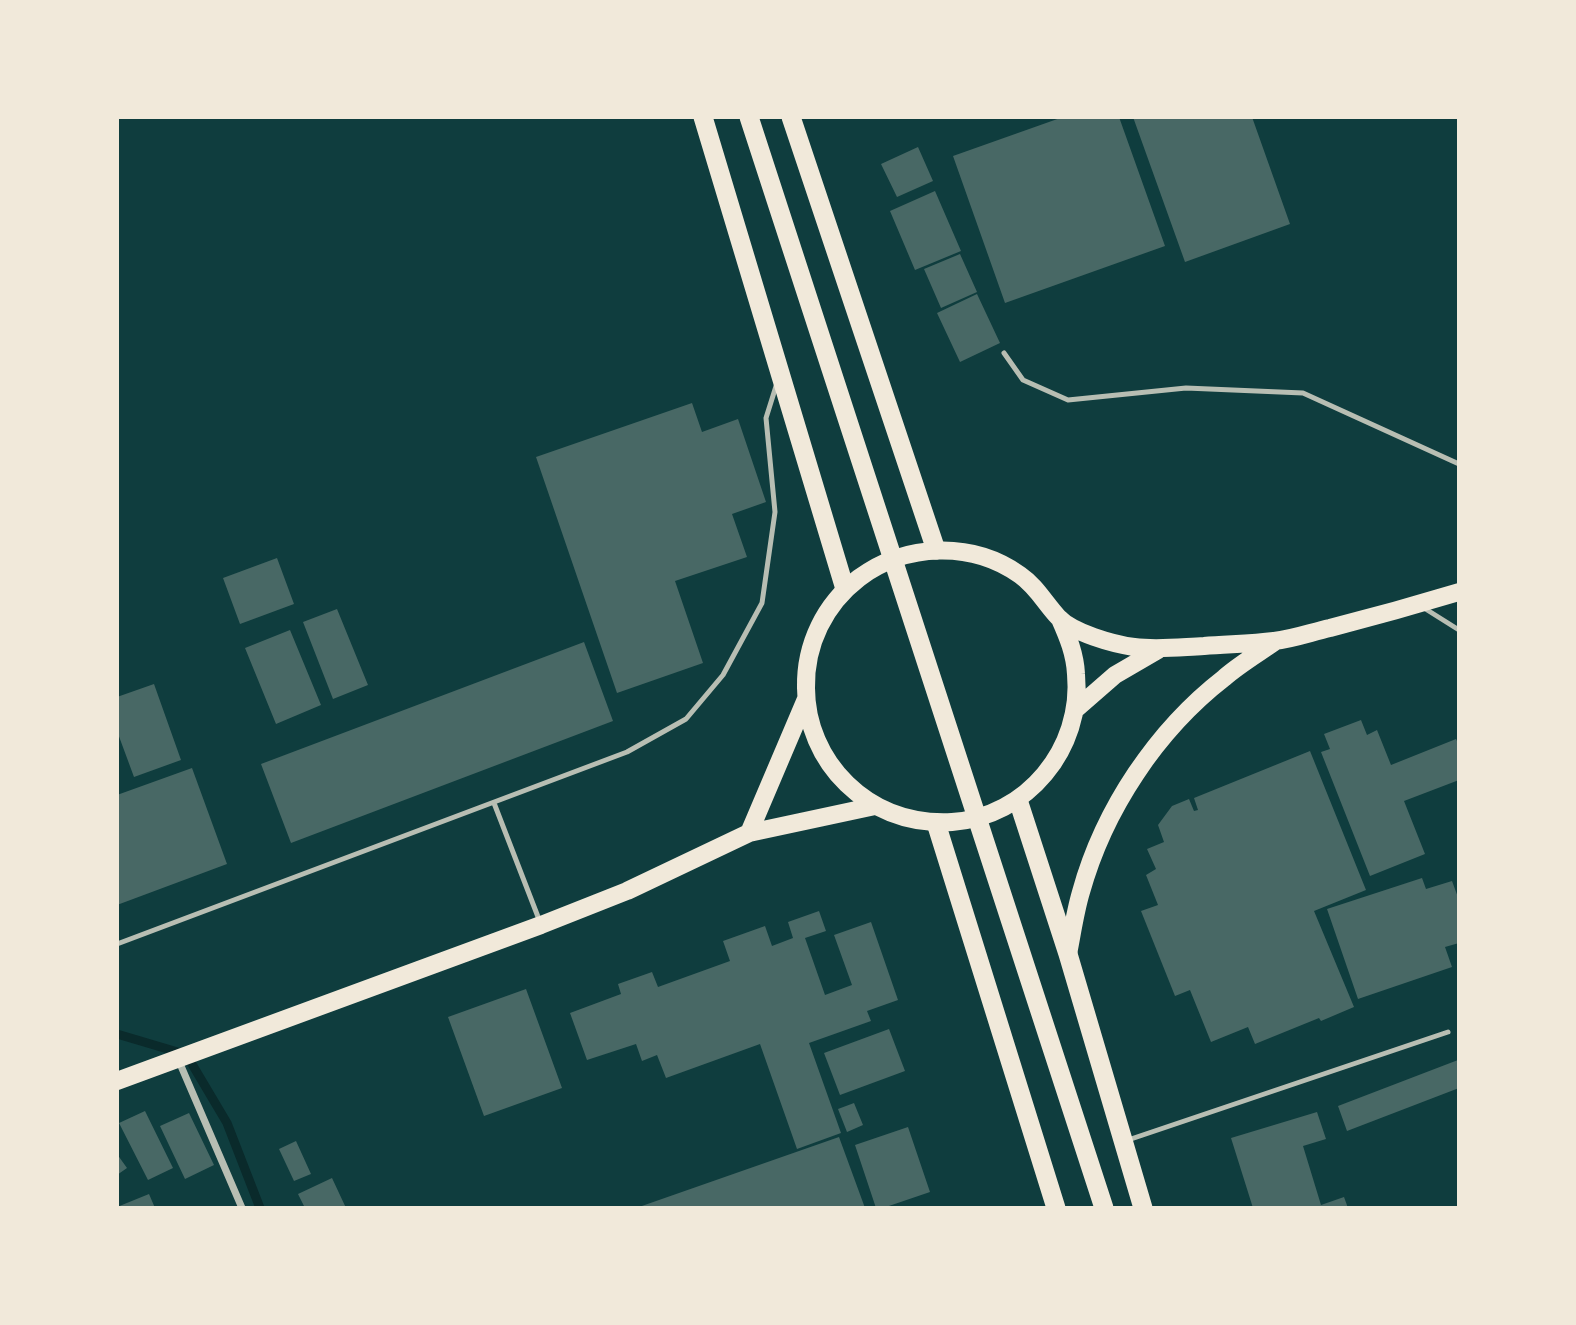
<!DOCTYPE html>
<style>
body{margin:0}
#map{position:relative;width:1576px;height:1325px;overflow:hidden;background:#0f3d3e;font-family:Arial,sans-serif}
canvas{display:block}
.frame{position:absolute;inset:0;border:119px solid #f1e9da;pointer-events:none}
</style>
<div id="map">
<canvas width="1576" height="1325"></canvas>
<div class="frame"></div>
</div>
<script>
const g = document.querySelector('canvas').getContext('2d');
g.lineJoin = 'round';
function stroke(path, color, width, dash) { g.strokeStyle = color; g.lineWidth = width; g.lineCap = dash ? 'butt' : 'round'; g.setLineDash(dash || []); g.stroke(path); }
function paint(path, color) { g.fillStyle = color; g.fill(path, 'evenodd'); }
const stream = new Path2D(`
 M117,1034l64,19
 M189,1059l38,64 33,85`);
const building = new Path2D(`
 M1063,117h56l46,129 -160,57 -52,-147z
 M1133,117h119l38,107 -105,38z
 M918,147l15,34 -36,16 -16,-33z
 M935,191l26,60 -46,19 -25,-59z
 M960,254l17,38 -36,16 -17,-39z
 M977,294l23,49 -40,19 -23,-49z
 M692,403l10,29 36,-13 28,83 -34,12 15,43 -72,24 28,82 -86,30 -81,-236z
 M277,558l17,46 -54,20 -17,-46z
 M337,609l31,76 -35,14 -30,-77z
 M290,630l31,75 -45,19 -31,-76z
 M584,642l29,79 -322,122 -30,-79z
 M154,684l27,76 -47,17 -17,-46v-34z
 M1361,720l6,15 10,-5 14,35 65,-26 3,6v35l-55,21 21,53 -55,22 -49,-124 9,-3 -6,-15z
 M1310,751l56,139 -52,21 40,96 -33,14 -2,-3 -64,26 -7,-17 -37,15 -21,-52 -15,6 -34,-85 17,-6 -12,-30 10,-6 -9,-20 17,-7 -6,-17 14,-19 17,-7 5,12 4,-1 -4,-12z
 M192,768l35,96 -110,41v-110z
 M1422,878l4,11 26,-8 7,19v43l-14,4 7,20 -94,32 -31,-90z
 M819,911l7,20 -21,7 20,57 27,-10 -18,-50 37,-13 27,78 -31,11 4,10 -62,22 32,90 -44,16 -37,-105 -94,34 -9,-23 -15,6 -6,-17 -49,16 -17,-47 51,-19 -3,-10 34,-12 6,15 72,-26 -7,-20 42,-15 7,20 21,-8 -5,-16z
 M526,989l36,99 -78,28 -36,-99z
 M889,1029l16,42 -65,24 -16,-42z
 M1458,1060l1,28 -112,43 -9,-25z
 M854,1103l9,22 -16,7 -9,-23z
 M145,1111l28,57 -25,12 -29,-57z
 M1317,1112l9,27 -23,7 18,59 23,-8 4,11h-95l-22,-70z
 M189,1113l25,52 -29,14 -25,-53z
 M908,1127l22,65 -47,16h-7l-21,-63z
 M839,1137l26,71h-226v-1z
 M296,1141l15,33 -17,7 -15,-32z
 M117,1154l10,14 -10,7z
 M332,1178l14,30h-41l-7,-14z
 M149,1194l6,14h-38v-1z`);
const service = new Path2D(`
 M1004,353l19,27 45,20 118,-12 117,5 156,71
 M1424,608l35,22
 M494,803l46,119
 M117,944l510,-192 59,-33 37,-44 39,-72 13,-91 -9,-94 11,-35
 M1128,1140l320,-108`);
const minor = new Path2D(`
 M178,1059l64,149`);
const primary = new Path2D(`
 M1060,619c8,18 15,35 16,55 7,74 -49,143 -124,148 -40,2 -76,-10 -105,-38 -26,-25 -41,-60 -41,-96 -1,-44 19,-84 53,-110 47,-35 113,-37 161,-3 16,11 25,28 38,42 15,16 55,27 76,30 24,3 47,0 70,-1 23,-2 47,-2 70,-5 19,-2 38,-9 56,-13 43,-11 86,-23 129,-36
 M1076,709l39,-34 43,-25
 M749,833l57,-134
 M1068,954c4,-20 7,-42 13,-62 23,-83 76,-162 143,-214 16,-14 35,-25 52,-37
 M117,1081l424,-156 86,-34 122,-58 126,-27`);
const trunk = new Path2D(`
 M703,117l142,472
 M749,117l355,1091
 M791,117l145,433
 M1018,800l50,154 75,254
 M936,823l120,385`);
stroke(stream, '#0a2a2b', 9);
paint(building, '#486865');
stroke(service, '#b8beb3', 5);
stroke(minor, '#b8beb3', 7);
stroke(primary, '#f1e9da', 18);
stroke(trunk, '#f1e9da', 19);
</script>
